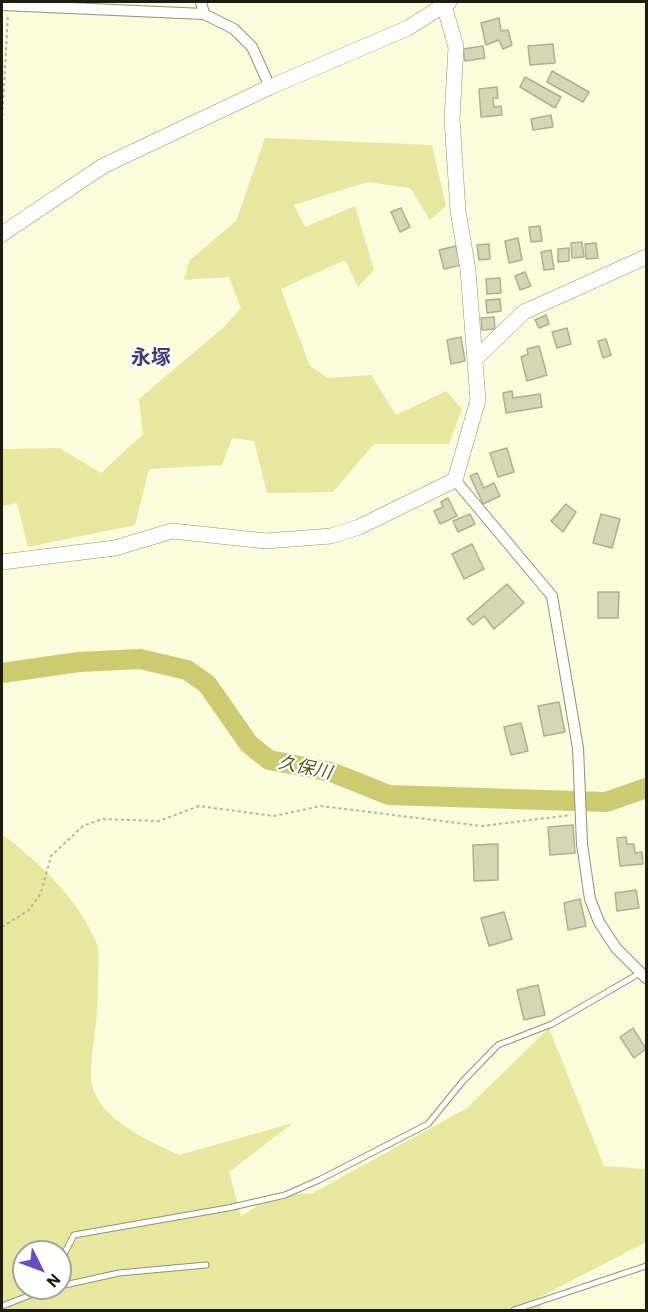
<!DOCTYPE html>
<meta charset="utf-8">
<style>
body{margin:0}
#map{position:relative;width:648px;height:1312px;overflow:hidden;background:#fbfcdb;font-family:"IBM Plex Sans",sans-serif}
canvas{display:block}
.frame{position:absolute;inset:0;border:3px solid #1c1c10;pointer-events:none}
.north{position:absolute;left:12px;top:1240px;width:60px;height:60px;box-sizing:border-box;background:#fff;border:2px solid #a4a49f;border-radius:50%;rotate:132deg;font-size:16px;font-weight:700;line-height:24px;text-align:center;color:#1c1c10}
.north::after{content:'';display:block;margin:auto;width:21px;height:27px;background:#664bc4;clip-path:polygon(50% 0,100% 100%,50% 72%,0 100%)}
</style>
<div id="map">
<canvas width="648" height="1312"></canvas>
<div class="frame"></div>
<div class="north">N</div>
</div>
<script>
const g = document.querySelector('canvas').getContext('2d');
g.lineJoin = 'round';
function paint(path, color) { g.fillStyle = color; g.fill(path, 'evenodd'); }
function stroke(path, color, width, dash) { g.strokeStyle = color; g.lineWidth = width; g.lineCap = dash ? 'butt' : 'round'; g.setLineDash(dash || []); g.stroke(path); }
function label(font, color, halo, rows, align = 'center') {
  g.font = font + ' "IBM Plex Sans","Noto Sans JP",sans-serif'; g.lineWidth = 4.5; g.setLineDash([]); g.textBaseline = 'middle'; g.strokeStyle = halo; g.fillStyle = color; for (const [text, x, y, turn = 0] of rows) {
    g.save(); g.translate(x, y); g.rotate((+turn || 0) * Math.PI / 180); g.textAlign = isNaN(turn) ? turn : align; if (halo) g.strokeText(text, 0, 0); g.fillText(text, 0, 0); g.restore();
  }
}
const green = new Path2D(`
 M265,138l167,7 14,61 -16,14 -20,-32 -43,-6 -73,23 11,22 50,-21 19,64 -16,17 -13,-27 -64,29 29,77 18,12 43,-3 25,40 50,-24 16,18 -13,35h-75l-41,48 -66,1 -13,-52 -22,-3 -10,27 -73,4 -14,56 -107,22 -11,-44 -15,3v-57l57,-1 42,25 42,-39 -4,-35 86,-73 16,-18 -12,-31 -45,3 5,-19 47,-40z
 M2,834c37,29 75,63 94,108 5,11 2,29 2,41 1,32 -6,59 -7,90 -2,43 57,67 88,82l114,-32 -64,49 12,44 32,-20 40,-3 154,-85 82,-80 55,138 42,3v73l-108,56 4,12h-540zM24,1252h36v36h-36z`);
const river = new Path2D(`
 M2,673l77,-11 61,-3 47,11 20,14 42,60 20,16 62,12 58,23 217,7 40,-14`);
const building = new Path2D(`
 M499,18l2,13 7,-1 4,15 -9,4 -4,-9 -13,5 -5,-22z
 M553,44l2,19 -25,2 -2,-19z
 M483,46l2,12 -20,3 -2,-12z
 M552,71l37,21 -6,10 -36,-20z
 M525,77l36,20 -6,11 -35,-21z
 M497,87l1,11h-5l1,9 7,-1 1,9 -21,2 -2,-28z
 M551,115l2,12 -20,3 -2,-11z
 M401,208l9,19 -10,5 -9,-20z
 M540,226l2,15 -11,1 -2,-15z
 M518,238l4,22 -13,3 -4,-22z
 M582,242l2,15 -12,1 -1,-15z
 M596,243l2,15 -12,1 -1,-15z
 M489,244l1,15 -11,1 -2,-15z
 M456,246l5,19 -17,4 -5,-19z
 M569,248v13l-11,1v-13z
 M551,250l3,19 -10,1 -3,-18z
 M525,272l6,14 -11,4 -5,-14z
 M500,278l1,15 -14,1 -1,-15z
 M500,299l1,12 -14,2 -1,-13z
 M546,315l3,9 -10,4 -4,-8z
 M494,317l1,12 -13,1 -1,-12z
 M567,328l4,16 -14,4 -5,-16z
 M461,337l4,24 -14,3 -4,-24z
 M606,339l5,16 -8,3 -5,-17z
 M539,346l8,29 -20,6 -6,-24 7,-3 -1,-5z
 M512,391l1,7 27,-4 2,13 -36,6 -3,-20z
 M507,448l7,24 -16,5 -8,-24z
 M477,473l7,15 10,-5 6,13 -17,8 -13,-28z
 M448,498l9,18 -17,8 -6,-13 9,-4 -2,-5z
 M566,504l10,8 -13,20 -12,-11z
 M470,514l5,10 -17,8 -5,-11z
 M601,514l19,5 -8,29 -19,-5z
 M472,544l12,25 -20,10 -12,-25z
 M507,584l17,19 -30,26 -10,-13 -11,9 -6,-6z
 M598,592h21l-1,26h-20z
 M559,702l6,30 -21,4 -6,-30z
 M521,723l7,28 -17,4 -7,-28z
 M573,825l2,28 -25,2 -2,-28z
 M626,837l1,7h7l1,9 7,-1 1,12 -23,2 -3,-28z
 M498,844v36l-24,1 -1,-36z
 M636,890l3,18 -22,3 -2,-18z
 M580,899l6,27 -18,4 -4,-27z
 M504,912l8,27 -23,7 -8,-28z
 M538,985l7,30 -21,5 -7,-30z
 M633,1028l13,21 -12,9 -14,-21z`);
const path = new Path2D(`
 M2,122l6,-108
 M2,927l27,-17 12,-17 10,-37 32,-30 19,-7 57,2 40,-15 75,10 47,-10 161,20 89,-11`);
const lane = new Path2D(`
 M60,1262l14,-27 154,-27 57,-13 34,-15 109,-56 35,-43 35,-36 54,-21 88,-51
 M60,1286l59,-13 87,-8
 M2,1306l47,-18
 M514,1310l132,-44`);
const street = new Path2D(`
 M201,2l3,12
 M2,5l202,9 30,15 18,18 18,40
 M455,480l97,116 26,152 4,96 8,55 9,23 17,26 30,30`);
const secondary = new Path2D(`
 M2,234l101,-68 167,-79 138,-59 41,-26
 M475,359l49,-47 122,-55
 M2,562l113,-14 57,-17 94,10 65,-5 28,-9 96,-47 23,-80 -10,-130 -10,-59 -6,-92 4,-72 -12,-42`);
const waterNames = [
 ["久保川",305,768,12]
];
const quarterNames = [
 ["永塚",151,358]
];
paint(green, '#e7e89f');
stroke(river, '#cbcb6f', 20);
paint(building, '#d5d6b6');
stroke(building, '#aeaf91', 1.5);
stroke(lane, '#929274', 7);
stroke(street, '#929274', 12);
stroke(secondary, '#929274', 16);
stroke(path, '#b5b59b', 2, [3, 3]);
stroke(lane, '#fff', 5);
stroke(street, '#fff', 10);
stroke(secondary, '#fff', 15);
label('italic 18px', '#595813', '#fff', waterNames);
label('bold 20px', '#453a77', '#fff', quarterNames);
</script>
